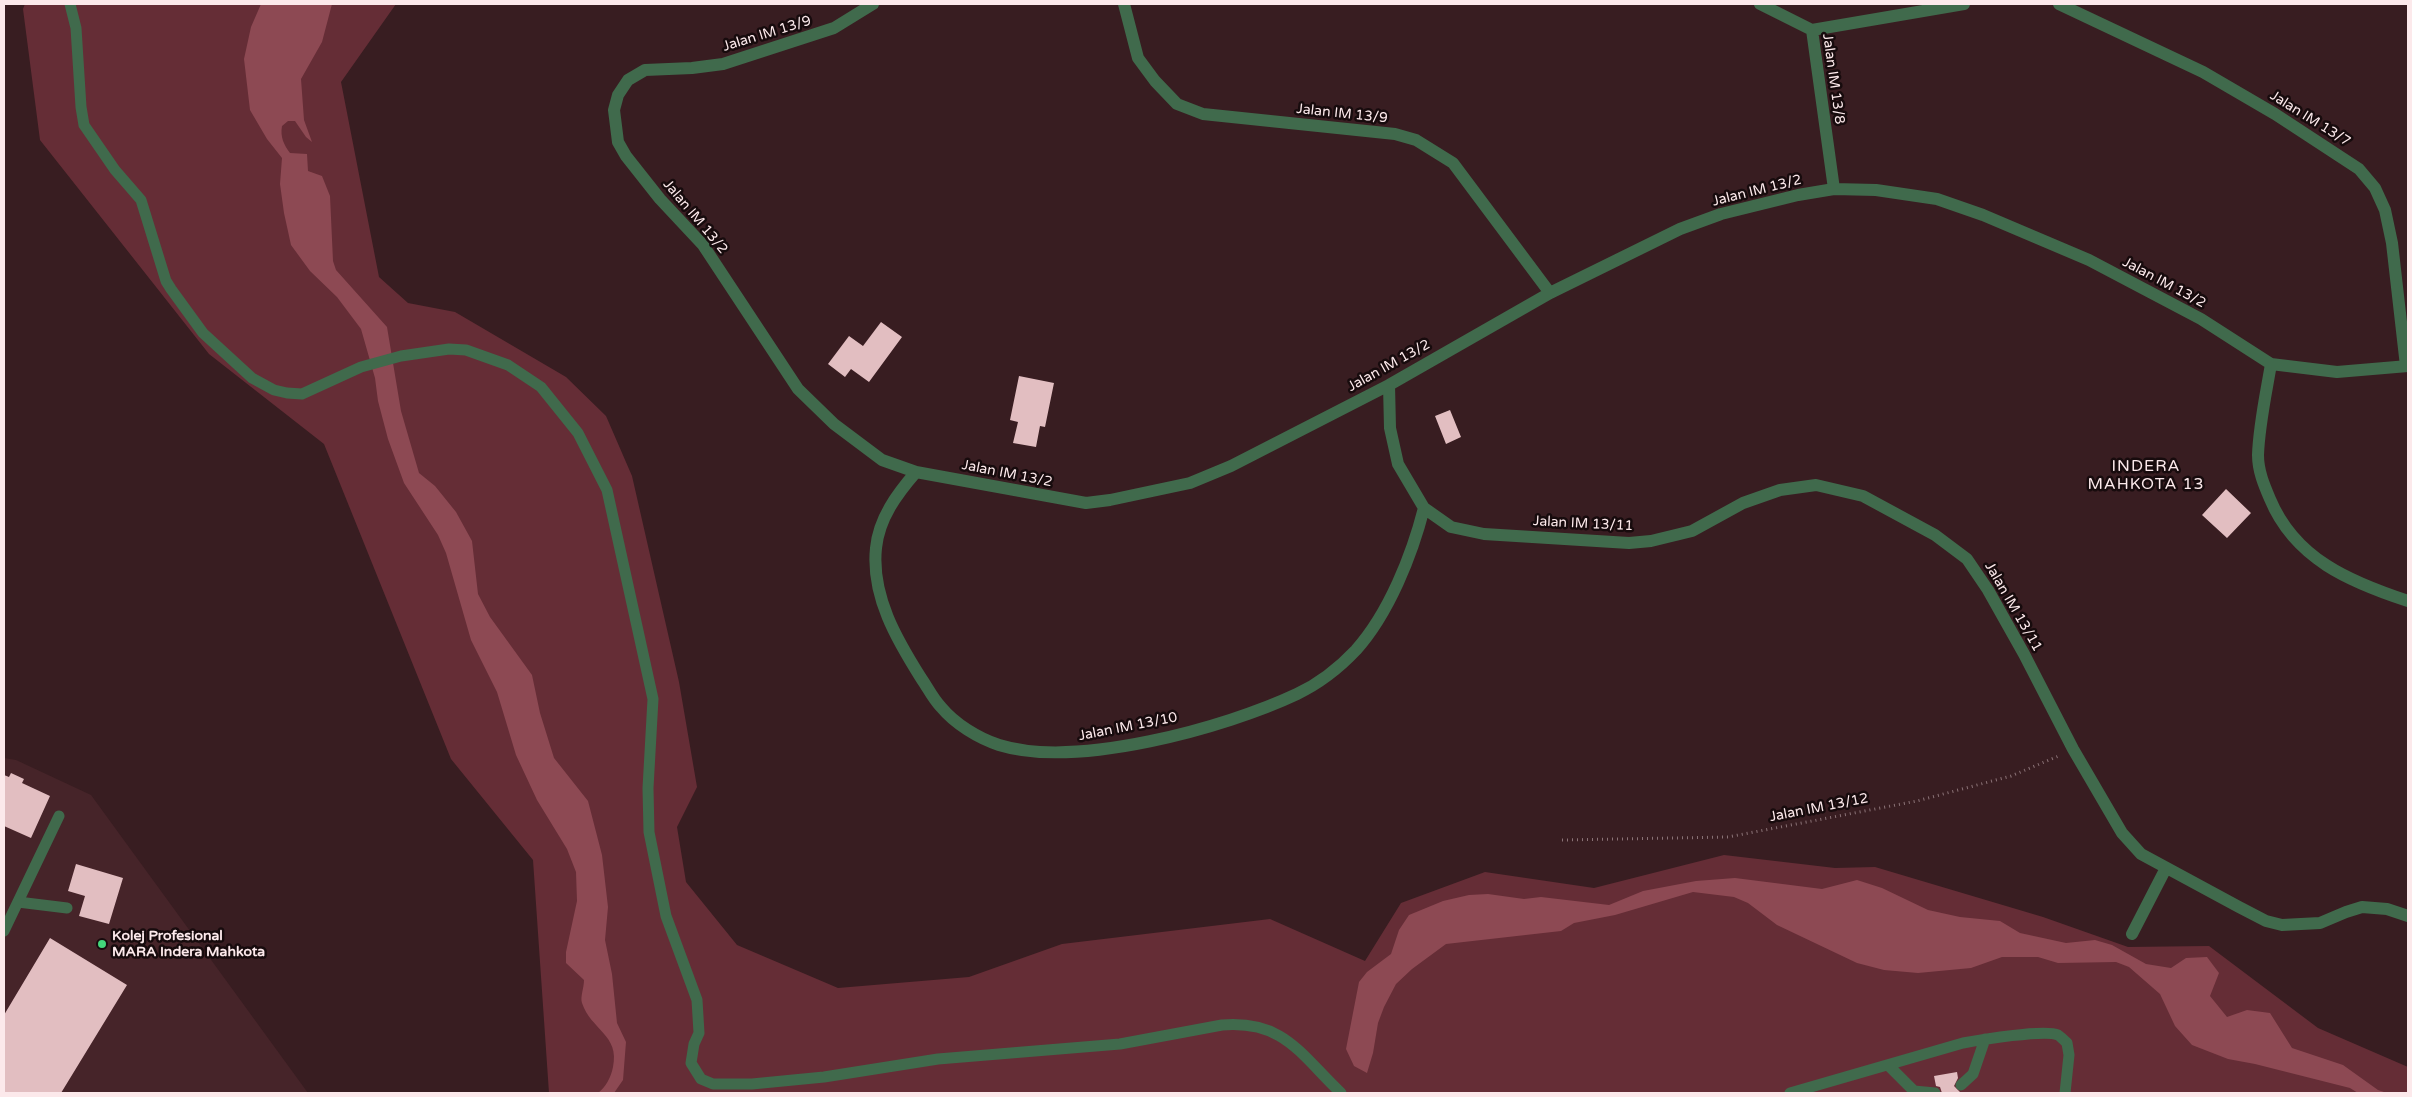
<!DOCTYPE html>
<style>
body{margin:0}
#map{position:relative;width:2412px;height:1097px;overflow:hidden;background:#381d21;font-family:"Varela Round",sans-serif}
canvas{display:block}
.frame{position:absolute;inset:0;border:5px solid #fce9eb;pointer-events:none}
</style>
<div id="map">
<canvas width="2412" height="1097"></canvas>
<div class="frame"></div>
</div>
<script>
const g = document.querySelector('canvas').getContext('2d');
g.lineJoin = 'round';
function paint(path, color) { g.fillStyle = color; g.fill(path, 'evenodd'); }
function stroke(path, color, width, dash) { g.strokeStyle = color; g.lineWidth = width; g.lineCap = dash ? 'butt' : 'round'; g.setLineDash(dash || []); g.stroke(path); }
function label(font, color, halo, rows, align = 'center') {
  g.font = font + ' "Varela Round",sans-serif'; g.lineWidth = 5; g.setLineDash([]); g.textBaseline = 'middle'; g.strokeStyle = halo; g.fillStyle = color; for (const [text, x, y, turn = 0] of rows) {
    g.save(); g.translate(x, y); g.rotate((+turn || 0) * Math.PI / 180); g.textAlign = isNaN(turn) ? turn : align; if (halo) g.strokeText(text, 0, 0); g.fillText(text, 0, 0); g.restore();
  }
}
const built = new Path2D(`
 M4,758l12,2 75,35 217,298h-304z`);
const green = new Path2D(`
 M25,4h371l-55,78 38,195 29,26 47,9 111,65 40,39 26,60 47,206 18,105 -20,40 9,55 51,63 101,43 131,-11 93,-33 208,-25 95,42 36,-58 84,-31 109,16 130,-33 111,13 40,-1 168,50 85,30 81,-1 109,82 90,39v26h-1859l-16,-233 -82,-101 -127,-315 -115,-90 -169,-214 -17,-131z`);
const water = new Path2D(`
 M261,4h71l-10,38 -21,37 3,41 8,22 -6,-5 -11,-16h-7l-6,5c-2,11 2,19 8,27l17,1 1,17 14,5 8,20 3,65 3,9 51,57 14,84 18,62 16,13 21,26 16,29 6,53 12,23 42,58 8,38 14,45 34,43 14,54 6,52 -3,33 7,34 5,49 9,19 -3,38 -9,13h-16c8,-6 13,-16 15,-26 7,-32 -22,-37 -31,-64 -2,-6 2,-15 2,-23l-18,-17v-11l11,-51 -1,-29 -9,-23 -30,-49 -21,-45 -19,-63 -26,-52 -25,-87 -8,-18 -34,-52 -16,-44 -10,-38 -3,-23 -14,-49 -24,-32 -27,-26 -19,-26 -7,-32 -4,-29 2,-26 -15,-19 -17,-29 -6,-51 7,-32z
 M1735,878l87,11 35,-9 25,8 46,22 32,7 40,4 20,12 46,10 29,-3 17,5 34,19 25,4 15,-10 21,-1 12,16 -9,23 17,21 20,-7 23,3 22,35 51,17 35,25 9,3h-29l-8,-5 -95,-24 -27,-5 -36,-14 -17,-19 -15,-32 -31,-27 -13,-5 -58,1 -20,-6h-36l-31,11 -53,5 -34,-3 -27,-7 -80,-38 -29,-22 -14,-6 -41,-5 -78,23 -41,8 -13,8 -115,13 -34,25 -16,15 -12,23 -6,16 -5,30 -6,20 -13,-7 -8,-17 13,-67 8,-10 24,-18 8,-24 10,-15 34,-14 26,-6 19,-1 36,5 17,-2 68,8 34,-14 53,-10z`);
const building = new Path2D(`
 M881,322l21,15 -33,45 -18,-13 -6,8 -17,-13 21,-28 14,10z
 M1019,376l35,7 -9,44 -5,-1 -4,21 -23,-4 5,-21 -8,-2z
 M1450,410l11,27 -15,7 -11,-28z
 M2226,489l25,24 -24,25 -25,-23z
 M11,773l13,6 -2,4 28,13 -19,42 -27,-12v-51l5,2z
 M76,864l47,14 -14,46 -30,-8 6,-20 -17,-5z
 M50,938l77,47 -66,108h-57v-78z
 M1957,1072l1,6 -4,8 7,7h-19l-2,-6 -4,-1 -2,-10z`);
const path = new Path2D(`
 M1562,840l166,-3 189,-36 94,-25 50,-21`);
const service = new Path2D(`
 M70,4l6,24 5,79 3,18 31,45 26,30 25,81 5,8 32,44 49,45 22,12 13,3 15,1 59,-27 40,-11 48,-7 17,1 42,15 33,22 37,46 29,57 46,209 -5,89 1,44 17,84 31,84 2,33 -5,11 -3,19 10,16 12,5h39l72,-7 114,-18 182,-15 102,-19c62,-5 78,29 119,68
 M18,902l49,6
 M4,931l55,-115
 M1888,1065l26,26 21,2
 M1961,1085l12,-11 12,-35
 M1790,1093l173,-50c17,-3 82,-14 95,-8 3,2 7,6 9,8l2,12 -4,38`);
const minor = new Path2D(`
 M873,4l-39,24 -111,36 -31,4 -47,2 -17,10 -10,15 -4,15 4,32 8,14 34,43 43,46 95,144 36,35 48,36 34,12 170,31 24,-3 80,-17 41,-17 158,-81 161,-92 130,-64 41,-15 77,-19 36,-6 42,1 61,9 46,16 106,45 112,59 70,45 66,8 71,-6
 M1124,4l14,54 17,23 22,23 26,10 192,20 21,6 37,23 97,130
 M1760,4l52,26 22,159
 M2059,4l144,68 72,42 84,55 16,19 10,22 7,33 14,123
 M1812,30l152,-26
 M2271,364c-5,30 -12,61 -13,91 0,16 6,30 12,44 25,60 80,83 138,102
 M1389,385l1,43 8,36 26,44 27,19 33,7 145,9 22,-2 41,-10 51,-28 37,-13 36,-5 47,11 72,39 32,24 21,31 36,64 49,95 49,84 19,21 98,53 27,14 16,4 38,-2 26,-11 16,-5 25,2 21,7
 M916,472c-19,22 -37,46 -40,76 -5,48 21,92 45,130 7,10 12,21 20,29 14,17 37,31 58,38 77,24 226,-17 298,-51 21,-10 43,-27 59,-44 33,-37 56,-95 68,-142
 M2132,934l34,-66`);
const markers = [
 [102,944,5,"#43d77b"]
];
const streetNames = [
 ["Jalan IM 13/9",767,34,-17],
 ["Jalan IM 13/8",1833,79,82],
 ["Jalan IM 13/9",1342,114,6],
 ["Jalan IM 13/7",2310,119,32],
 ["Jalan IM 13/2",1757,191,-14],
 ["Jalan IM 13/2",695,217,50],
 ["Jalan IM 13/2",2164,283,28],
 ["Jalan IM 13/2",1389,366,-29],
 ["Jalan IM 13/2",1007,474,11],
 ["Jalan IM 13/11",1583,524,3],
 ["Jalan IM 13/11",2013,607,60],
 ["Jalan IM 13/10",1128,727,-11],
 ["Jalan IM 13/12",1819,808,-11]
];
const poiNames = [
 ["Kolej Profesional",112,936],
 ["MARA Indera Mahkota",112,952]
];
const quarterNames = [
 ["INDERA",2146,467],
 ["MAHKOTA 13",2146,485]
];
paint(built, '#462429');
paint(green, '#652d36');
paint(water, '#8d4953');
paint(building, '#e2bec1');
stroke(path, '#8b7377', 3, [1, 4]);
stroke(service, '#406a4c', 11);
stroke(minor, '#406a4c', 12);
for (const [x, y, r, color] of markers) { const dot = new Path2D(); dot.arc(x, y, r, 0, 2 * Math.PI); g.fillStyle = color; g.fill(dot); stroke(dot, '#170b0d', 2); }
label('14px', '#fce9eb', '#170b0d', streetNames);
label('bold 14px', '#fce9eb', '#170b0d', poiNames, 'left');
g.letterSpacing = '1px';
label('16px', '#fce9eb', '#170b0d', quarterNames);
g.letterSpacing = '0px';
</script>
